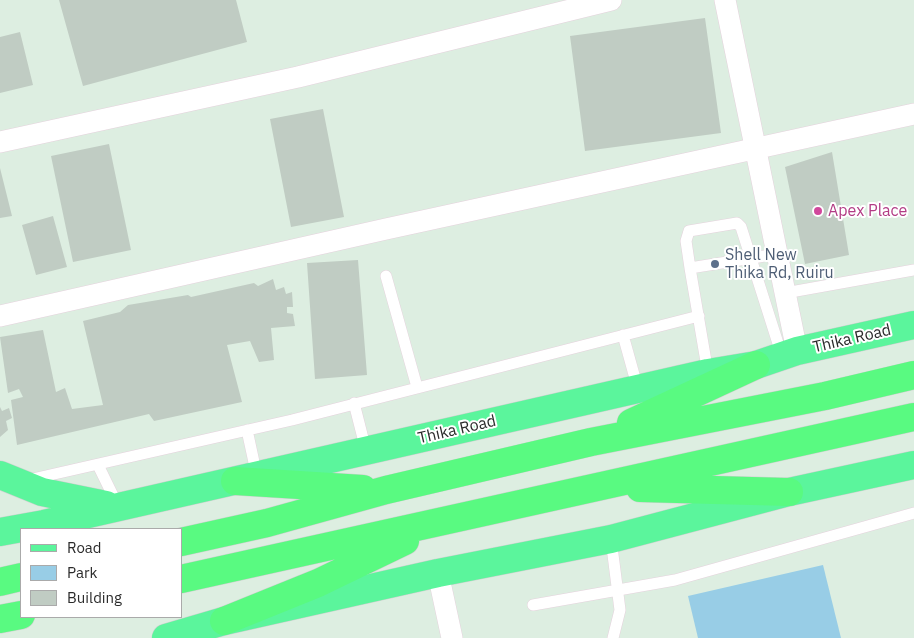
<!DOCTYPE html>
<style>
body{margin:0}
#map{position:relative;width:914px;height:638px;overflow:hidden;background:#ddeee1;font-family:"IBM Plex Sans",sans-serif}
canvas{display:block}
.legend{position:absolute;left:20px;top:528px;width:162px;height:90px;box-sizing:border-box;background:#fff;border:1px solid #aaa;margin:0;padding:6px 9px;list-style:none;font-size:15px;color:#2b2b2b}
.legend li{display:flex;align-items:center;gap:10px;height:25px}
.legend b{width:25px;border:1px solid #aaa}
</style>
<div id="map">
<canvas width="914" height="638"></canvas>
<ul class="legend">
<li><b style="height:6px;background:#5bf59c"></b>Road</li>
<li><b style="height:14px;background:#98cde6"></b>Park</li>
<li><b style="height:14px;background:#c0ccc3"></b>Building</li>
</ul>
</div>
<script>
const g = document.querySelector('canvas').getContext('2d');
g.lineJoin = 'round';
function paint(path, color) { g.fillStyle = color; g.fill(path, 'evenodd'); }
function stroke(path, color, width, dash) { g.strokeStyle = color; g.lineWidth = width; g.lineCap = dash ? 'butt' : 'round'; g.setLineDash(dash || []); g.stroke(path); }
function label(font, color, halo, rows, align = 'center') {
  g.font = font + ' "IBM Plex Sans",sans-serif'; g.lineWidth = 4; g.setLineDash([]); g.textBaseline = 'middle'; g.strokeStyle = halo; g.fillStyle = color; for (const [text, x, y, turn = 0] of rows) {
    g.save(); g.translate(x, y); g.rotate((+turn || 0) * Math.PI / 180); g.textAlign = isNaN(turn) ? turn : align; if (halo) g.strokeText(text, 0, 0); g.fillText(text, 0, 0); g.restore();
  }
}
const green = new Path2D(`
 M823,565l18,73h-143l-10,-42z`);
const building = new Path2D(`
 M59,0h177l11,42 -164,44z
 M705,18l16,115 -136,18 -15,-115z
 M20,32l13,53 -33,8v-56z
 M323,109l21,108 -53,10 -21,-108z
 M109,144l22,106 -58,12 -22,-106z
 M832,152l17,103 -44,9 -20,-97z
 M0,168l12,48 -12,2z
 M53,216l14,51 -31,8 -14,-50z
 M358,260l9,115 -52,4 -8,-116z
 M273,279l3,11 8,-3 2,7 6,-2 1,15h-6v6l6,1 2,12 -24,2 3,32 -15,2 -9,-21 -23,4 15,57 -88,19 -5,-7 -132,31 -6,-45 12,-3 -4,-8 -11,4 -8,-56 43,-7 13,62 9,-4 7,21 31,-4 -20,-84 37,-9 8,-7 60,-10 3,2 63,-14 4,3z
 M0,407l2,4 7,-3 3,10 -6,3 2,9 -8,7z`);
const service = new Path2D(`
 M690,268l-4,-27 3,-10 48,-8 4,4 41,129
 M386,276l31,111
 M785,293l129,-23
 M623,335l15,54
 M708,373l-18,-105 87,-14
 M354,403l12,47
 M247,430l10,46
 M98,465l20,41
 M28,480l264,-60 407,-104
 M611,539l9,71 -7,28
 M533,605l142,-25 239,-67`);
const minor = new Path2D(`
 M725,0l72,351
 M0,142l298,-65 313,-77
 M0,316l386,-87 528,-115
 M438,573l14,65`);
const primary = new Path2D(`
 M0,475l42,17 64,13
 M0,532l44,-8 664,-151 48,-8 41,-14 117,-26
 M166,638l58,-17 214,-48 173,-34 178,-47 125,-27`);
const trunk = new Path2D(`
 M631,423l125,-58
 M235,481l128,8
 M640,488l149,4
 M181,542l86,-19 119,-33 205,-48 234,-46 89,-21
 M181,579l733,-162
 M0,582l21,-5
 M0,619l21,-4
 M224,621l94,-38 87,-42`);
const markers = [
 [818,211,5,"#d1479c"],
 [715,264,5,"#5c6f8a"]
];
const hotelNames = [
 ["Apex Place",828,211]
];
const serviceNames = [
 ["Shell New",725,255],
 ["Thika Rd, Ruiru",725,273]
];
const streetNames = [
 ["Thika Road",852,339,-13],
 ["Thika Road",457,430,-13]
];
paint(green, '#98cde6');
paint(building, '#c0ccc3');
stroke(service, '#e4d2dc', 12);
stroke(minor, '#e4d2dc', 22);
stroke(primary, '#d0d0d0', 29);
stroke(trunk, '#d0d0d0', 29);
stroke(service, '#fff', 11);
stroke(minor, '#fff', 21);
stroke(primary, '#5bf59c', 28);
stroke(trunk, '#59fa81', 28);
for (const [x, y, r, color] of markers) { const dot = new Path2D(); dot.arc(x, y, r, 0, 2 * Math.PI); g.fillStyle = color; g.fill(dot); stroke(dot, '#fff', 2); }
label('16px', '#b23c85', '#fff', hotelNames, 'left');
label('16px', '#4e5e75', '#fff', serviceNames, 'left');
label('16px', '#2b2b2b', '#fff', streetNames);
</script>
